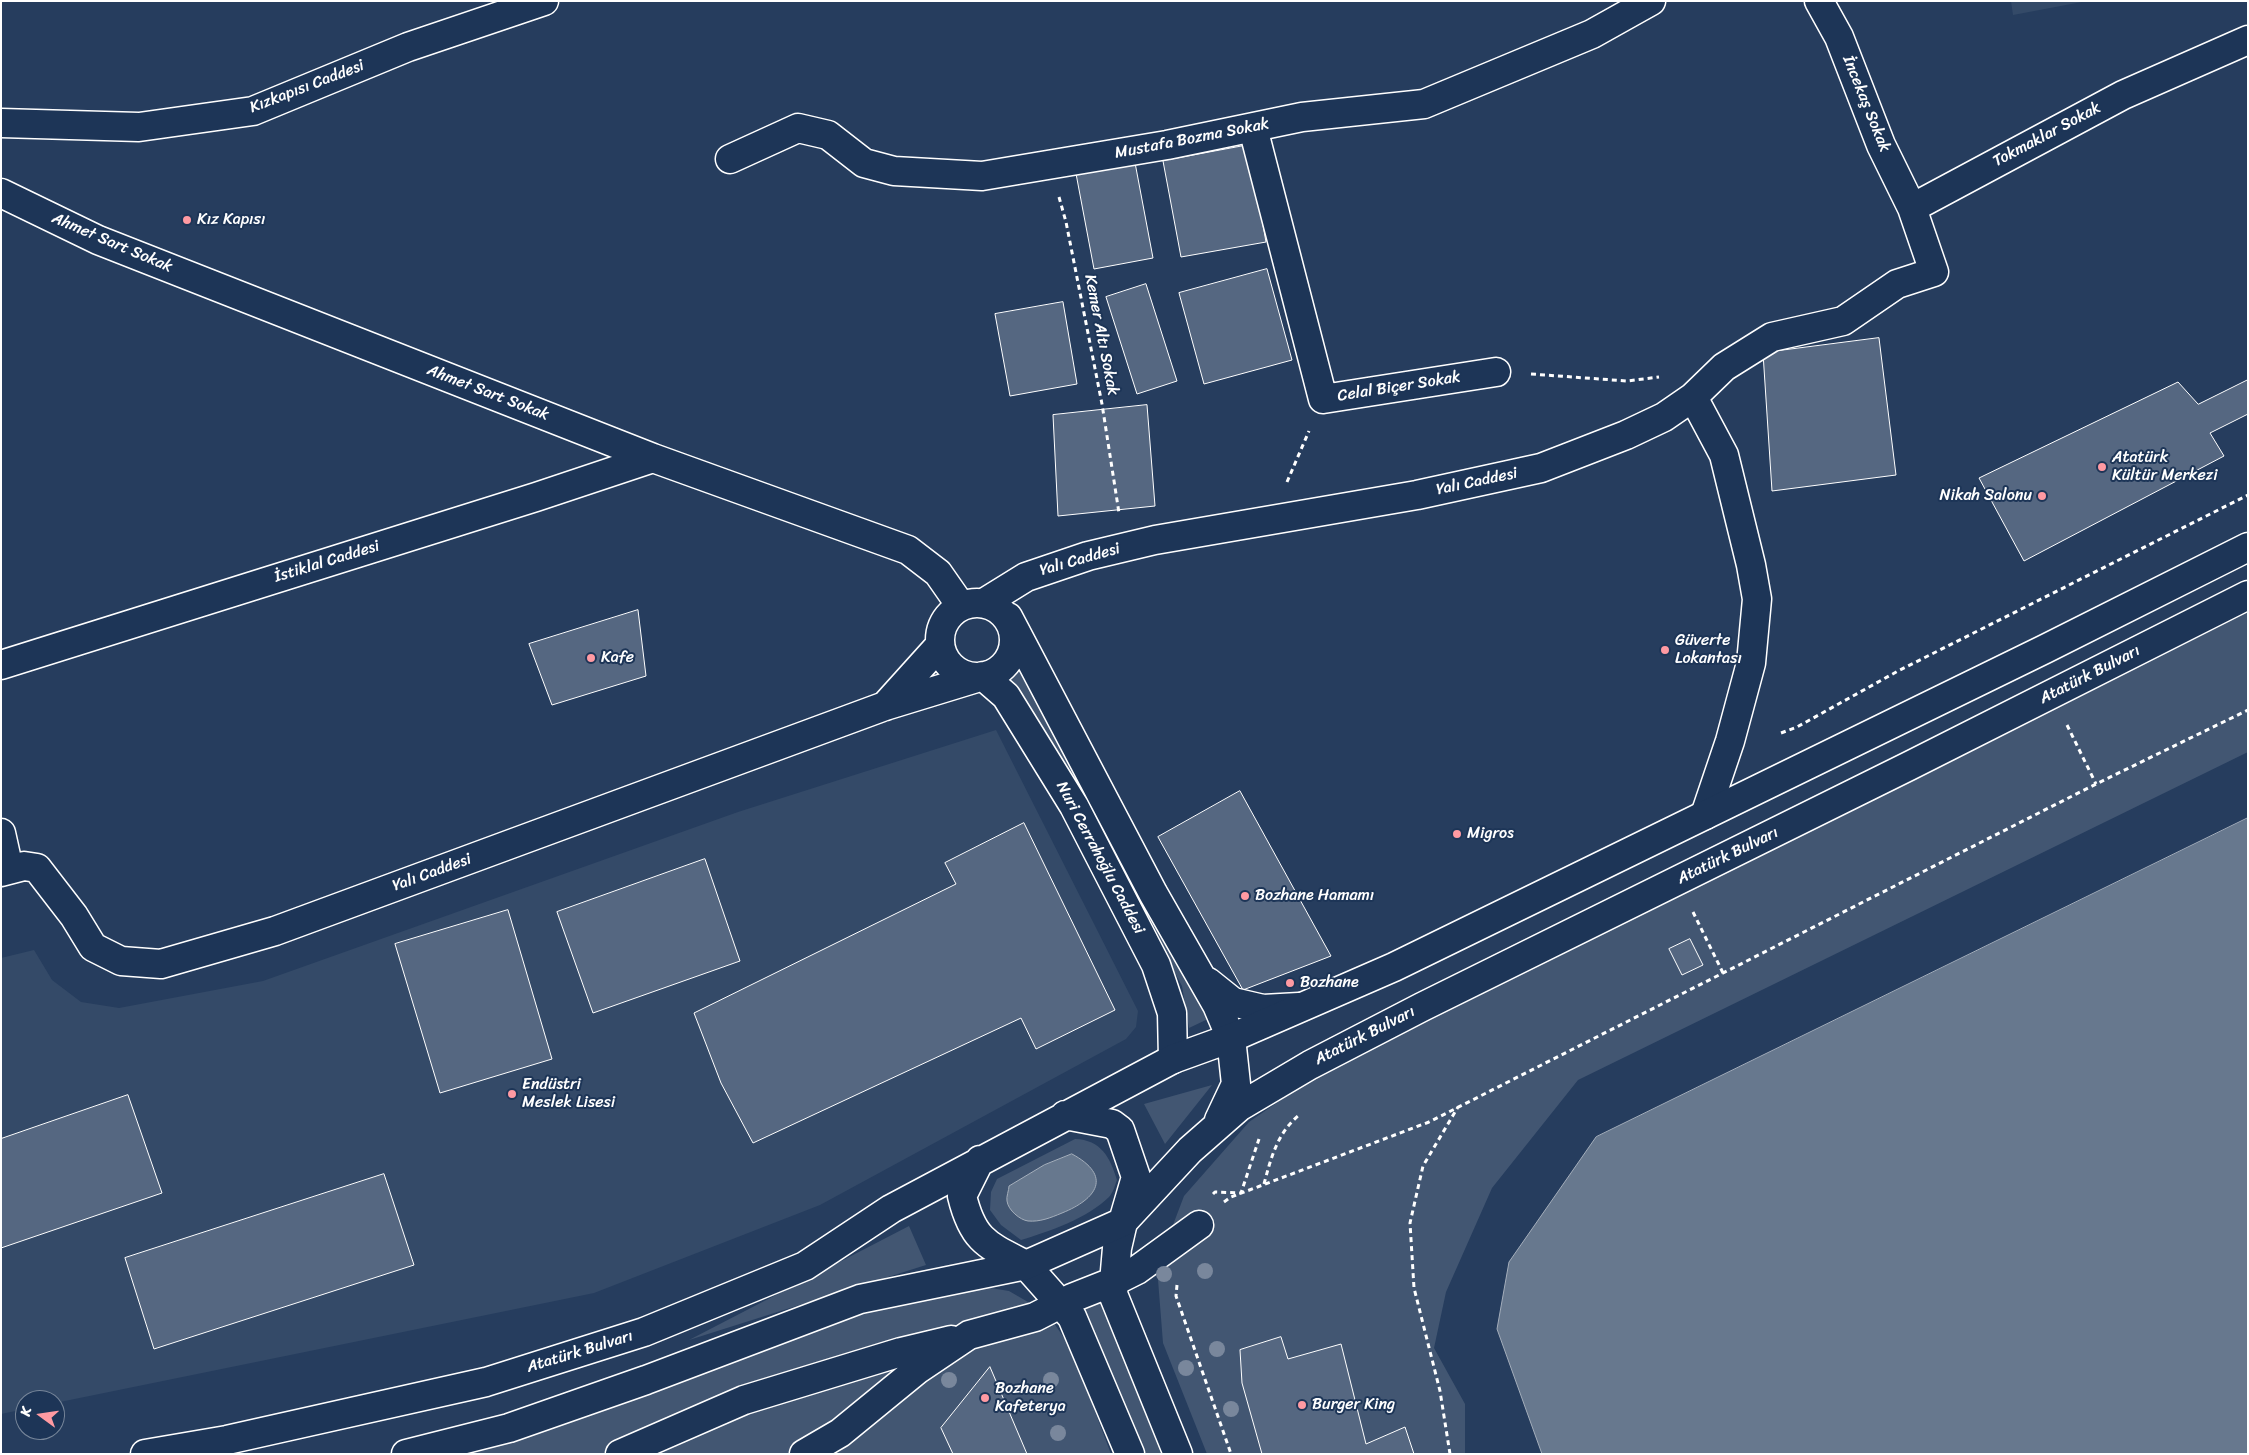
<!DOCTYPE html>
<meta charset="utf-8">
<style>
body{margin:0}
#map{position:relative;width:2249px;height:1455px;overflow:hidden;background:#263d5e;font-family:Sriracha,sans-serif}
canvas{display:block}
.frame{position:absolute;inset:0;border:2px solid #fff;pointer-events:none}
.north{position:absolute;left:15px;top:1390px;width:50px;height:50px;box-sizing:border-box;background:#1d3557;border:1px solid #77869a;border-radius:50%;rotate:284deg;font-size:14px;font-weight:700;line-height:20px;text-align:center;color:#fff}
.north::after{content:'';display:block;margin:auto;width:18px;height:22px;background:#ff9aa2;clip-path:polygon(50% 0,100% 100%,50% 72%,0 100%)}
</style>
<div id="map">
<canvas width="2249" height="1455"></canvas>
<div class="frame"></div>
<div class="north">K</div>
</div>
<script>
const g = document.querySelector('canvas').getContext('2d');
g.lineJoin = 'round';
function paint(path, color) { g.fillStyle = color; g.fill(path, 'evenodd'); }
function stroke(path, color, width, dash) { g.strokeStyle = color; g.lineWidth = width; g.lineCap = dash ? 'butt' : 'round'; g.setLineDash(dash || []); g.stroke(path); }
function label(font, color, halo, rows, align = 'center') {
  g.font = font + ' Sriracha,sans-serif'; g.lineWidth = 4; g.setLineDash([]); g.textBaseline = 'middle'; g.strokeStyle = halo; g.fillStyle = color; for (const [text, x, y, turn = 0] of rows) {
    g.save(); g.translate(x, y); g.rotate((+turn || 0) * Math.PI / 180); g.textAlign = isNaN(turn) ? turn : align; if (halo) g.strokeText(text, 0, 0); g.fillText(text, 0, 0); g.restore();
  }
}
const built = new Path2D(`
 M2011,1h76l-74,14z
 M996,730l142,281 -2,16 -10,12 -306,166 -226,88 -539,110v-3h-30v9l-24,5v-456l33,-8 18,30 29,22 38,6 144,-27 475,-169z`);
const green = new Path2D(`
 M2248,599v153l-670,328 -86,108 -46,104 -12,56 31,56v50h-258l-44,-111 -6,-76 27,-71 65,-74 94,-65z
 M1021,669l167,315 22,34 -21,10 -7,-42 -116,-218 -60,-88z
 M1212,1085l-47,59 -21,-40z
 M1075,1139c26,1 35,18 42,41 -2,5 -4,13 -8,17 -21,21 -61,35 -88,43l-20,-15 -11,-15 1,-18 6,-13z
 M909,1226l17,39 -237,75z
 M961,1283l48,8 38,22 24,35 40,106h-726l131,-34 280,-102z
 M1098,1292l63,162h-16l-70,-151z`);
const water = new Path2D(`
 M2248,818v636h-706l-45,-125 12,-67 87,-125z
 M1072,1154c41,22 25,45 -10,59 -12,5 -22,9 -34,8 -8,-1 -20,-11 -21,-20 -1,-4 2,-11 2,-15l35,-21z`);
const building = new Path2D(`
 M1249,145l17,97 -85,15 -18,-96z
 M1133,152l20,106 -59,11 -20,-106z
 M1267,269l25,91 -88,24 -25,-91z
 M1146,284l31,97 -40,13 -31,-97z
 M1063,302l14,82 -67,12 -15,-82z
 M1879,338l17,137 -124,16 -9,-138z
 M2248,380v34l-38,19 14,23 -200,105 -45,-83 199,-96 20,22z
 M1147,405l8,101 -97,10 -5,-101z
 M638,610l8,66 -94,29 -23,-61z
 M1240,791l91,165 -88,34 -85,-153z
 M1024,823l91,187 -79,39 -15,-31 -268,125 -32,-60 -27,-70 262,-129 -11,-21z
 M705,859l35,102 -147,52 -36,-101z
 M508,910l44,149 -112,34 -45,-149z
 M1690,939l13,26 -21,10 -13,-26z
 M128,1095l34,98 -161,55v-109z
 M384,1174l30,91 -260,84 -29,-91z
 M1281,1337l7,22 53,-15 25,100 39,-17 9,27h-152l-20,-71 -2,-33z
 M990,1367l37,87h-74l-12,-26z`);
const path = new Path2D(`
 M1059,197l7,25 36,182 17,109
 M1531,374l96,7 32,-4
 M1287,482l22,-51
 M2067,725l29,59
 M1781,733l16,-6 101,-56 350,-176
 M1693,912l30,61
 M1264,1184c7,-26 13,-50 34,-68
 M1213,1194l2,-2 26,1 18,-54
 M1224,1202l7,-5 198,-75 667,-338 152,-74
 M1177,1285l-1,11 55,158
 M1450,1454l-10,-63 -26,-103 -4,-65 13,-57 35,-59`);
const minor = new Path2D(`
 M1,123l138,4 114,-16 155,-64 136,-46
 M1253,128l70,271 173,-27
 M730,159l68,-31 30,7 36,28 30,8 88,5 185,-31 135,-28 122,-13 168,-70 59,-33
 M1,193l97,47 555,218 255,92 30,23 23,33
 M1912,208l211,-113 125,-55
 M1693,397l31,58 27,110 6,34 -6,64 -21,78 -25,74
 M940 640a37 37 0 1 1 74 0a37 37 0 1 1-74 0Z
 M984,603l42,-26 62,-21 67,-16 262,-45 124,-27 85,-33 38,-18 29,-20 31,-30 48,-30 71,-16 54,-37 37,-12 -22,-64 -31,-63 -42,-108 -20,-36
 M1008,617l145,276 64,112 14,33
 M1,665l535,-168 117,-39
 M885,706l55,-61
 M1,833l8,36
 M1,872l23,-6 13,2 37,48 19,31 28,14 40,3 114,-33 610,-225 98,-30 23,20 68,110 82,159 16,48 1,46
 M1208,982l25,20 30,7 36,-2
 M1123,1222l-6,26 -4,46 65,160
 M1026,1265l46,52 58,137
 M620,1454l124,-54 157,-48 50,-12
 M804,1454l36,-21 77,-63 52,-35 66,-18 37,-19 43,-17 22,-11 62,-45`);
const major = new Path2D(`
 M1065,1115l47,9 8,6 16,47 -12,41
 M1219,1120l17,-36 -5,-46
 M980,1160l-18,36c11,45 25,49 64,69
 M145,1454l82,-14 259,-58 158,-50 161,-66 86,-57 282,-150 58,-21 163,-71 651,-318 203,-102
 M406,1454l103,-26 137,-48 214,-81 166,-34 97,-43 67,-72 49,-43 71,-42 112,-58 487,-241 339,-171`);
const trees = [
 [1205,1271],
 [1164,1274],
 [1217,1349],
 [1186,1368],
 [949,1380],
 [1051,1380],
 [1231,1409],
 [1058,1433]
];
const markers = [
 [187,220,5,"#ff9aa2"],
 [2102,467,5,"#ff9aa2"],
 [2042,496,5,"#ff9aa2"],
 [1665,650,5,"#ff9aa2"],
 [591,658,5,"#ff9aa2"],
 [1457,834,5,"#ff9aa2"],
 [1245,896,5,"#ff9aa2"],
 [1290,983,5,"#ff9aa2"],
 [512,1094,5,"#ff9aa2"],
 [985,1398,5,"#ff9aa2"],
 [1302,1405,5,"#ff9aa2"]
];
const streetNames = [
 ["Kızkapısı Caddesi",307,87,-21],
 ["İncekaş Sokak",1866,104,68],
 ["Tokmaklar Sokak",2047,135,-28],
 ["Mustafa Bozma Sokak",1192,139,-11],
 ["Ahmet Sart Sokak",112,243,23],
 ["Kemer Altı Sokak",1101,335,79],
 ["Celal Biçer Sokak",1399,387,-9],
 ["Ahmet Sart Sokak",488,393,21],
 ["Yalı Caddesi",1477,482,-12],
 ["Yalı Caddesi",1080,560,-16],
 ["İstiklal Caddesi",327,562,-17],
 ["Atatürk Bulvarı",2090,675,-27],
 ["Atatürk Bulvarı",1728,856,-26],
 ["Nuri Cerrahoğlu Caddesi",1100,858,62],
 ["Yalı Caddesi",432,873,-20],
 ["Atatürk Bulvarı",1365,1036,-27],
 ["Atatürk Bulvarı",580,1352,-17]
];
const poiNames = [
 ["Kız Kapısı",197,220],
 ["Atatürk",2112,458],
 ["Kültür Merkezi",2112,476],
 ["Nikah Salonu",2032,496,"right"],
 ["Güverte",1675,641],
 ["Lokantası",1675,659],
 ["Kafe",601,658],
 ["Migros",1467,834],
 ["Bozhane Hamamı",1255,896],
 ["Bozhane",1300,983],
 ["Endüstri",522,1085],
 ["Meslek Lisesi",522,1103],
 ["Bozhane",995,1389],
 ["Kafeterya",995,1407],
 ["Burger King",1312,1405]
];
paint(built, '#344a68');
paint(green, '#425672');
paint(water, '#67788e');
stroke(water, '#a4aebb', 1);
paint(building, '#556781');
stroke(building, '#fff', 1);
stroke(minor, '#fff', 31);
stroke(major, '#fff', 31);
stroke(path, '#fff', 3, [5, 4]);
stroke(minor, '#1d3557', 28);
stroke(major, '#1d3557', 28);
g.fillStyle = '#79879c';
for (const [x, y] of trees) { g.beginPath(); g.arc(x, y, 8, 0, 2 * Math.PI); g.fill(); }
for (const [x, y, r, color] of markers) { const dot = new Path2D(); dot.arc(x, y, r, 0, 2 * Math.PI); g.fillStyle = color; g.fill(dot); stroke(dot, '#1d3557', 2); }
label('16px', '#fff', '#1d3557', streetNames);
label('16px', '#fff', '#1d3557', poiNames, 'left');
</script>
